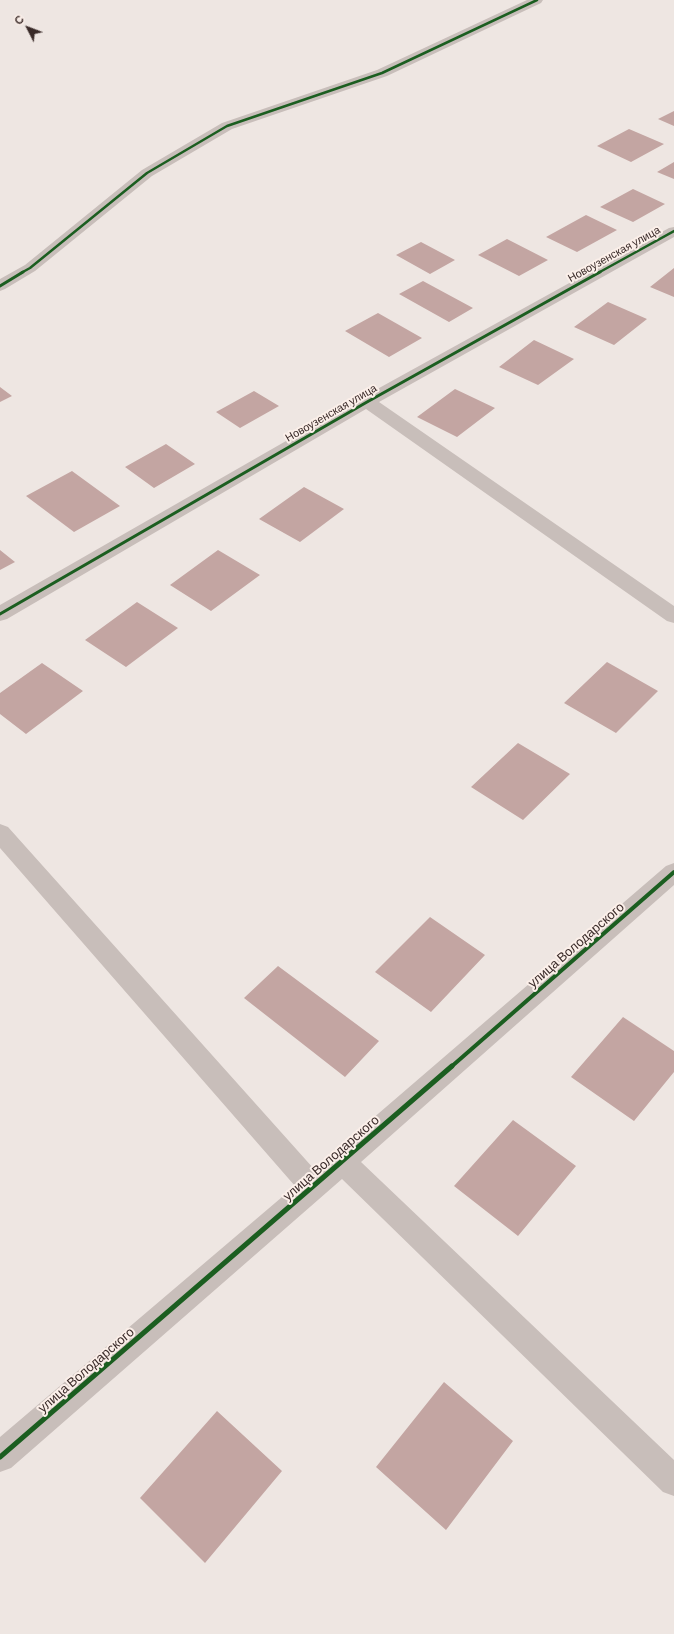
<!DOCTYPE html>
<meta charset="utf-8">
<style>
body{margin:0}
#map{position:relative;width:674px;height:1634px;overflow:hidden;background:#eee6e2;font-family:Barlow,sans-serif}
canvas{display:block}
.north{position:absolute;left:8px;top:8px;width:40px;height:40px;-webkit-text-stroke:3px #fbefe9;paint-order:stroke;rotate:312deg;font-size:11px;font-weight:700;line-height:16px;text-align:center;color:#392a28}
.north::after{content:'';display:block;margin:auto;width:14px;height:18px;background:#392a28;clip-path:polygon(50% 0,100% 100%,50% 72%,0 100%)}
</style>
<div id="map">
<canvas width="674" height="1634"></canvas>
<div class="north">С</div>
</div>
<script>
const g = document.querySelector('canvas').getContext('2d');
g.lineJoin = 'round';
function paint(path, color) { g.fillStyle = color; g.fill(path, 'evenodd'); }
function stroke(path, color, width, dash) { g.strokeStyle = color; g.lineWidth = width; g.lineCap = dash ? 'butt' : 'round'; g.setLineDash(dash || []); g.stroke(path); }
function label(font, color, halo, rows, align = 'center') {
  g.font = font + ' Barlow,sans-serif'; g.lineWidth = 4; g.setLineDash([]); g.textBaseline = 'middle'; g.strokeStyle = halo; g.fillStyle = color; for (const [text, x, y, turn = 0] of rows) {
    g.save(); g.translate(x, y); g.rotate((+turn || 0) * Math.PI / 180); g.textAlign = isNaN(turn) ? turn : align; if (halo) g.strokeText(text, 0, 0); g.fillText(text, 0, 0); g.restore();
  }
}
const building = new Path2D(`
 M674,111v15l-16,-7z
 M629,129l35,15 -33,18 -34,-16z
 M674,162v17l-17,-7z
 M633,189l32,15 -32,18 -33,-15z
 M586,215l31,15 -40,22 -31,-15z
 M507,239l41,21 -29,16 -41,-21z
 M421,242l34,18 -25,14 -34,-19z
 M674,268v29l-24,-10z
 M423,281l50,27 -24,14 -50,-28z
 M608,302l39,17 -33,26 -40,-18z
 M378,313l44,25 -33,19 -44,-26z
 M534,340l40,19 -36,26 -39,-18z
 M0,387l12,9 -12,6z
 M455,389l40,19 -38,29 -40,-20z
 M254,391l25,15 -39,22 -24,-16z
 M166,444l29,20 -41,24 -29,-21z
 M72,471l48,35 -46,26 -48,-36z
 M304,487l40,22 -44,33 -41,-23z
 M0,550l15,12 -15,8z
 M218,550l42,25 -49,36 -41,-26z
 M137,602l41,26 -52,39 -41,-27z
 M607,662l51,29 -42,42 -52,-30z
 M42,663l41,28 -57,43 -26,-20v-21z
 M518,743l52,31 -47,46 -52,-33z
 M430,917l55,38 -54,57 -56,-40z
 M278,966l101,75 -34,36 -101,-79z
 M623,1017l51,34v21l-40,49 -63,-44z
 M513,1120l63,46 -58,70 -64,-50z
 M444,1382l69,59 -67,89 -70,-63z
 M217,1411l65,60 -77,92 -65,-65z`);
const minor = new Path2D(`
 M527,0h16l-2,3 -154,73 -155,53 -80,47 -117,95 -30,18 -5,2v-12l25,-14 117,-95 80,-47 155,-53z
 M674,227v10l-295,165 295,204v17l-7,-2 -301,-212 -359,210 -7,2v-16l361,-207 308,-170z
 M0,824l8,3 306,342 352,-303 8,-3v22l-313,277 313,298v36l-11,-4 -321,-313 -331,289 -11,4v-35l295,-251 -295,-338z`);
const cyclewayFar3 = new Path2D(`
 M21,273l9,-5 117,-95 80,-47 155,-53 155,-73
 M598,273l76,-42`);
const cyclewayFar2 = new Path2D(`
 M0,286l23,-14
 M0,614l367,-212 233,-130`);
const cyclewayFar1 = new Path2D(`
 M451,1067l223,-195`);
const cycleway = new Path2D(`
 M0,1457l452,-391`);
const farStreetnames = [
 ["Новоузенская улица",614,254,-29],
 ["Новоузенская улица",331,413,-30]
];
const streetNames = [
 ["улица Володарского",576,945,-41],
 ["улица Володарского",331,1158,-41],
 ["улица Володарского",86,1370,-41]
];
paint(building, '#c3a5a2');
paint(minor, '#c8beba');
stroke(cyclewayFar3, '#1b5e20', 2.5);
stroke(cyclewayFar2, '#1b5e20', 3);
stroke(cyclewayFar1, '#1b5e20', 4);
stroke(cycleway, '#1b5e20', 5);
label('11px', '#392a28', '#fbefe9', farStreetnames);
label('13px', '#392a28', '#fbefe9', streetNames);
</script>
